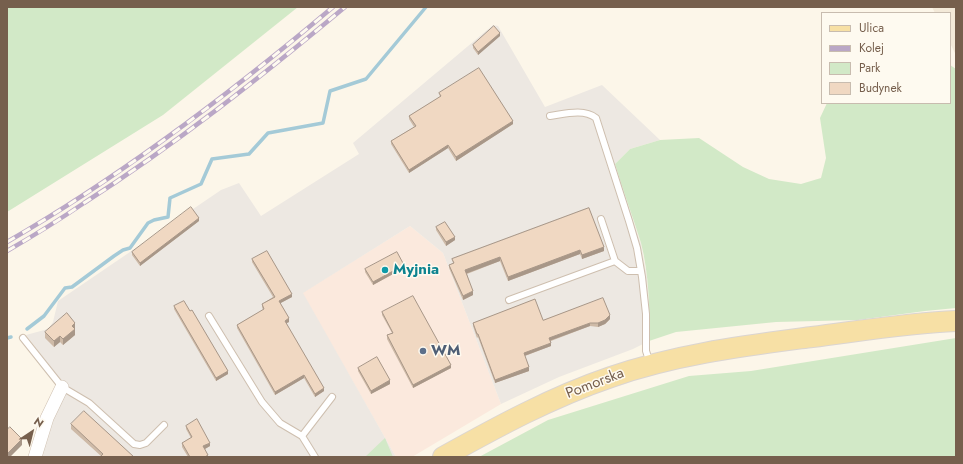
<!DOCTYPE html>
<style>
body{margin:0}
#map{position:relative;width:963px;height:464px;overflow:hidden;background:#fcf6e9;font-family:Jost,sans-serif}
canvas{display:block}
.frame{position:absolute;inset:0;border:8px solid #765f4d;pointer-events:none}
.legend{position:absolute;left:821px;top:12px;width:130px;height:92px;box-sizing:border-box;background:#fefaf0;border:1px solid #c8bcaf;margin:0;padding:5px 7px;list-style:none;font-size:12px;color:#765f4d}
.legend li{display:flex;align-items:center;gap:8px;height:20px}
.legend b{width:20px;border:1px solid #c8bcaf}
.north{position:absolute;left:12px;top:412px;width:40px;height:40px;-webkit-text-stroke:3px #fefaf0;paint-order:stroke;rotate:35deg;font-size:11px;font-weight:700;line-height:16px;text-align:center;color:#765f4d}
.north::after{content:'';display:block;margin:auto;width:14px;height:18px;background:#765f4d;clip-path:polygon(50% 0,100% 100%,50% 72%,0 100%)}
</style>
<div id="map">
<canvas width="963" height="464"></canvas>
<div class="frame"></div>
<ul class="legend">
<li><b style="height:5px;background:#f7e0a5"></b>Ulica</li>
<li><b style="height:5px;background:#baa7c6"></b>Kolej</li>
<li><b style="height:11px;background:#d2e9c7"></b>Park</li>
<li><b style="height:11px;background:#f0d8c2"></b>Budynek</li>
</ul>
<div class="north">N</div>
</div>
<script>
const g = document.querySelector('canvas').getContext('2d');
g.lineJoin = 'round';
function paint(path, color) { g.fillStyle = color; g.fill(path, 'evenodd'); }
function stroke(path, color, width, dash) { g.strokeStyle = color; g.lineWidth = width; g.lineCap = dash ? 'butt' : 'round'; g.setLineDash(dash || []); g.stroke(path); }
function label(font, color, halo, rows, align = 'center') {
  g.font = font + ' Jost,sans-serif'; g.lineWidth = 3; g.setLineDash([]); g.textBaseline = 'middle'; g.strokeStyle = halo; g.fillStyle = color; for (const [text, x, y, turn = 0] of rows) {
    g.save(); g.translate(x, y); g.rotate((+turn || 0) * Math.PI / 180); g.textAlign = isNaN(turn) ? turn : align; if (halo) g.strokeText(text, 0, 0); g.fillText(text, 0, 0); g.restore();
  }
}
const residential = new Path2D(`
 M932,7h24v48l-6,-12v-30h-15z`);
const commercial = new Path2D(`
 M410,226l33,27 58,151 -89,53h-16l-94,-164z`);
const industrial = new Path2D(`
 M493,25l5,1 47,81 57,-22 58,55 -30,9 -15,15 26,80 6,33 3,39 -1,25 -16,8 -74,28 -58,27 -58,-151 -33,-27 -107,67 93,164h-358l27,-71 -39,-51 22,-6 5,-7 5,-21 163,-111 18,-7 22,33 98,-62 -6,-11z`);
const green = new Path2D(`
 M7,7h291l-135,108 -156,97z
 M950,65l6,4v239l-31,3 -67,9 -82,2 -100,10 -27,9c1,-32 0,-67 -8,-98 -8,-26 -18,-52 -26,-79l15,-15 30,-9 39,-2 44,29 26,12 32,5 20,-6 5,-20 -6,-40 7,-15h123z
 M956,338v119h-477l69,-37 141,-44 62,-5z
 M385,438l8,19h-28z`);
const stream = new Path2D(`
 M27,329l17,-13 21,-28 7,-1 42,-31 9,-6 7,-2 18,-25 6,-3 14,-3 2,-19 31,-14 11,-25 37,-5 19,-21 55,-10 7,-32 36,-12 60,-72
 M7,338l4,-1`);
const service = new Path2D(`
 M550,116c14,-2 34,-8 46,2l33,103 8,27 5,29 4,37v37l4,12
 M601,219l14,42
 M509,300l106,-39 13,10h13
 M209,316l53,86 18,21 22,13 13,21
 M23,338l39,49 27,16 45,41 6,1 6,-2 18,-18
 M302,436l30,-39`);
const minor = new Path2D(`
 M35,457l12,-39 15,-31`);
const primary = new Path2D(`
 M443,457c54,-30 109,-60 168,-80 66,-23 133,-31 201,-40 48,-6 96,-14 144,-16`);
const rail = new Path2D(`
 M7,242c116,-67 224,-149 326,-235
 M7,251c26,-15 52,-31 77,-48 92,-59 177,-126 261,-196`);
const wall = new Path2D(`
 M500,36l-22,19 -5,-7v-3z
 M439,93l74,31 -57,37 -8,-13 -39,25 -18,-29v-3l23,-14 -5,-8v-3l31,-19z
 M589,208l15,43 -22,8 -2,-5 -72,27 -8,-20 -33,13 6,21 -10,5 -14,-32v-3l4,-2 -1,-4z
 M199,221l-59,45 -8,-11v-3z
 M436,227l19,13 -9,6 -10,-16z
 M252,259l40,38 -12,6 9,19 -3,1 38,68 -9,6 -11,-19 -29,17 -38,-67v-3l26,-15 -1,-3v-3l11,-7 -21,-35z
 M404,268l-31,17 -8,-13v-3z
 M174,306l16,5 38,63 -12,7 -42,-72z
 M382,312l69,56 -38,20 -26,-49v-4l5,-2 -10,-18z
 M610,319l-5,5 -7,3 -8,-1 -39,15v5l-26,10 4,15 -34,12 -17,-46 -1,1 -4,-12v-3l70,-3z
 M75,329v6l-12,10 -3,-3 -6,5 -9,-9v-6z
 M358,368l32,16 -19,10 -13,-23z
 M71,424l63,33 -33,-1 -30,-27z
 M186,426l24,20 -5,3 3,8h-20l-6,-10v-4l9,-5 -5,-9z`);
const shadedWall = new Path2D(`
 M500,33v3l-22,19v-3z
 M513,121v3l-57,37v-4z
 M448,145v3l-39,25v-3z
 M199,218v3l-59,45v-3z
 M455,237v3l-9,6v-4z
 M604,247v4l-22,8v-4z
 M580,250v4l-72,27v-4z
 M500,257v4l-35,13v-4z
 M404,265v3l-31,17v-3z
 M473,291v4l-10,5v-4z
 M292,294v3l-13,7v-3z
 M610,315v4l-5,5 -7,3v-4z
 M289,318v4l-4,2v-3z
 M75,323v12l-12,10v-6l9,-13z
 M590,323v3l-41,15v-3z
 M60,336v6l-6,5v-6z
 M551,343v3l-27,10v-3z
 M451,365v3l-38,20v-3z
 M529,367v4l-34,12v-3z
 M228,371v3l-12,7v-3z
 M304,375v3l-29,17v-3z
 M390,380v4l-19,10v-3z
 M324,388v3l-9,6v-3z
 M22,439v6l-12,12h-3v-3z
 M210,443v3l-7,4v-4z`);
const building = new Path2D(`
 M494,26l6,7 -22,19 -5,-7z
 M479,68l34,53 -57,36 -8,-12 -39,25 -18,-29 25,-15 -7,-10 32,-20 -2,-3z
 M191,207l8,11 -59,45 -8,-11z
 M589,208l15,39 -22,8 -2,-5 -72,27 -8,-20 -35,13 8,21 -10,5 -14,-31 5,-2 -2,-4z
 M445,222l10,15 -9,5 -10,-15z
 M267,251l25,43 -13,7 10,17 -4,3 39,67 -9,6 -11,-19 -29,17 -38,-67 27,-16 -2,-5 13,-7 -23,-38z
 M397,252l7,13 -31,17 -8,-13z
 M413,296l38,69 -38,20 -26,-50 6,-2 -11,-21z
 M603,298l7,17 -5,5 -7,3h-8l-41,15 2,5 -27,10 5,14 -34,13 -17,-46h-1l-4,-11 62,-24 8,21z
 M184,301l6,10 2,-1 36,61 -12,7 -42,-72z
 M67,313l8,10 -3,3 3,3 -12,10 -3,-3 -6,5 -9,-9z
 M377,357l13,23 -19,11 -13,-23z
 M84,411l50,46h-34l3,-3 -32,-30z
 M197,419l13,24 -7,3 5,9 -3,2h-15l-8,-14 10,-6 -6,-11z
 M10,427l12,12 -15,15v-24z`);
const markers = [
 [385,270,4,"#0f9aa8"],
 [423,351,4,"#5c6f8a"]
];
const cultureNames = [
 ["Myjnia",393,270]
];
const serviceNames = [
 ["WM",431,351]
];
const streetNames = [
 ["Pomorska",595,384,-21]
];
paint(residential, '#f3e9d8');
paint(commercial, '#fbe9dd');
paint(industrial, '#ede8e2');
paint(green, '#d2e9c7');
stroke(stream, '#a4cad7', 3.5);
stroke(service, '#cebfaf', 8);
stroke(minor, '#cebfaf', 14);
stroke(primary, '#dbd5d1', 22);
stroke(service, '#fff', 6);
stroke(minor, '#fff', 13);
stroke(primary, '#f7e0a5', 20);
stroke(rail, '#baa7c6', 4.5);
stroke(rail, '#fefaf0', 3, [9]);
paint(wall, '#cebaa7');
paint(shadedWall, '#a89788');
paint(building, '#f0d8c2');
stroke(building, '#a89788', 1);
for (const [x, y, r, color] of markers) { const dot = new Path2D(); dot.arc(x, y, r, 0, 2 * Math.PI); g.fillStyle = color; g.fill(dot); stroke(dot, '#fefaf0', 1.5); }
label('bold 15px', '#0d838f', '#fefaf0', cultureNames, 'left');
label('bold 15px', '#4e5e75', '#fefaf0', serviceNames, 'left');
label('15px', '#765f4d', '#fefaf0', streetNames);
</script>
